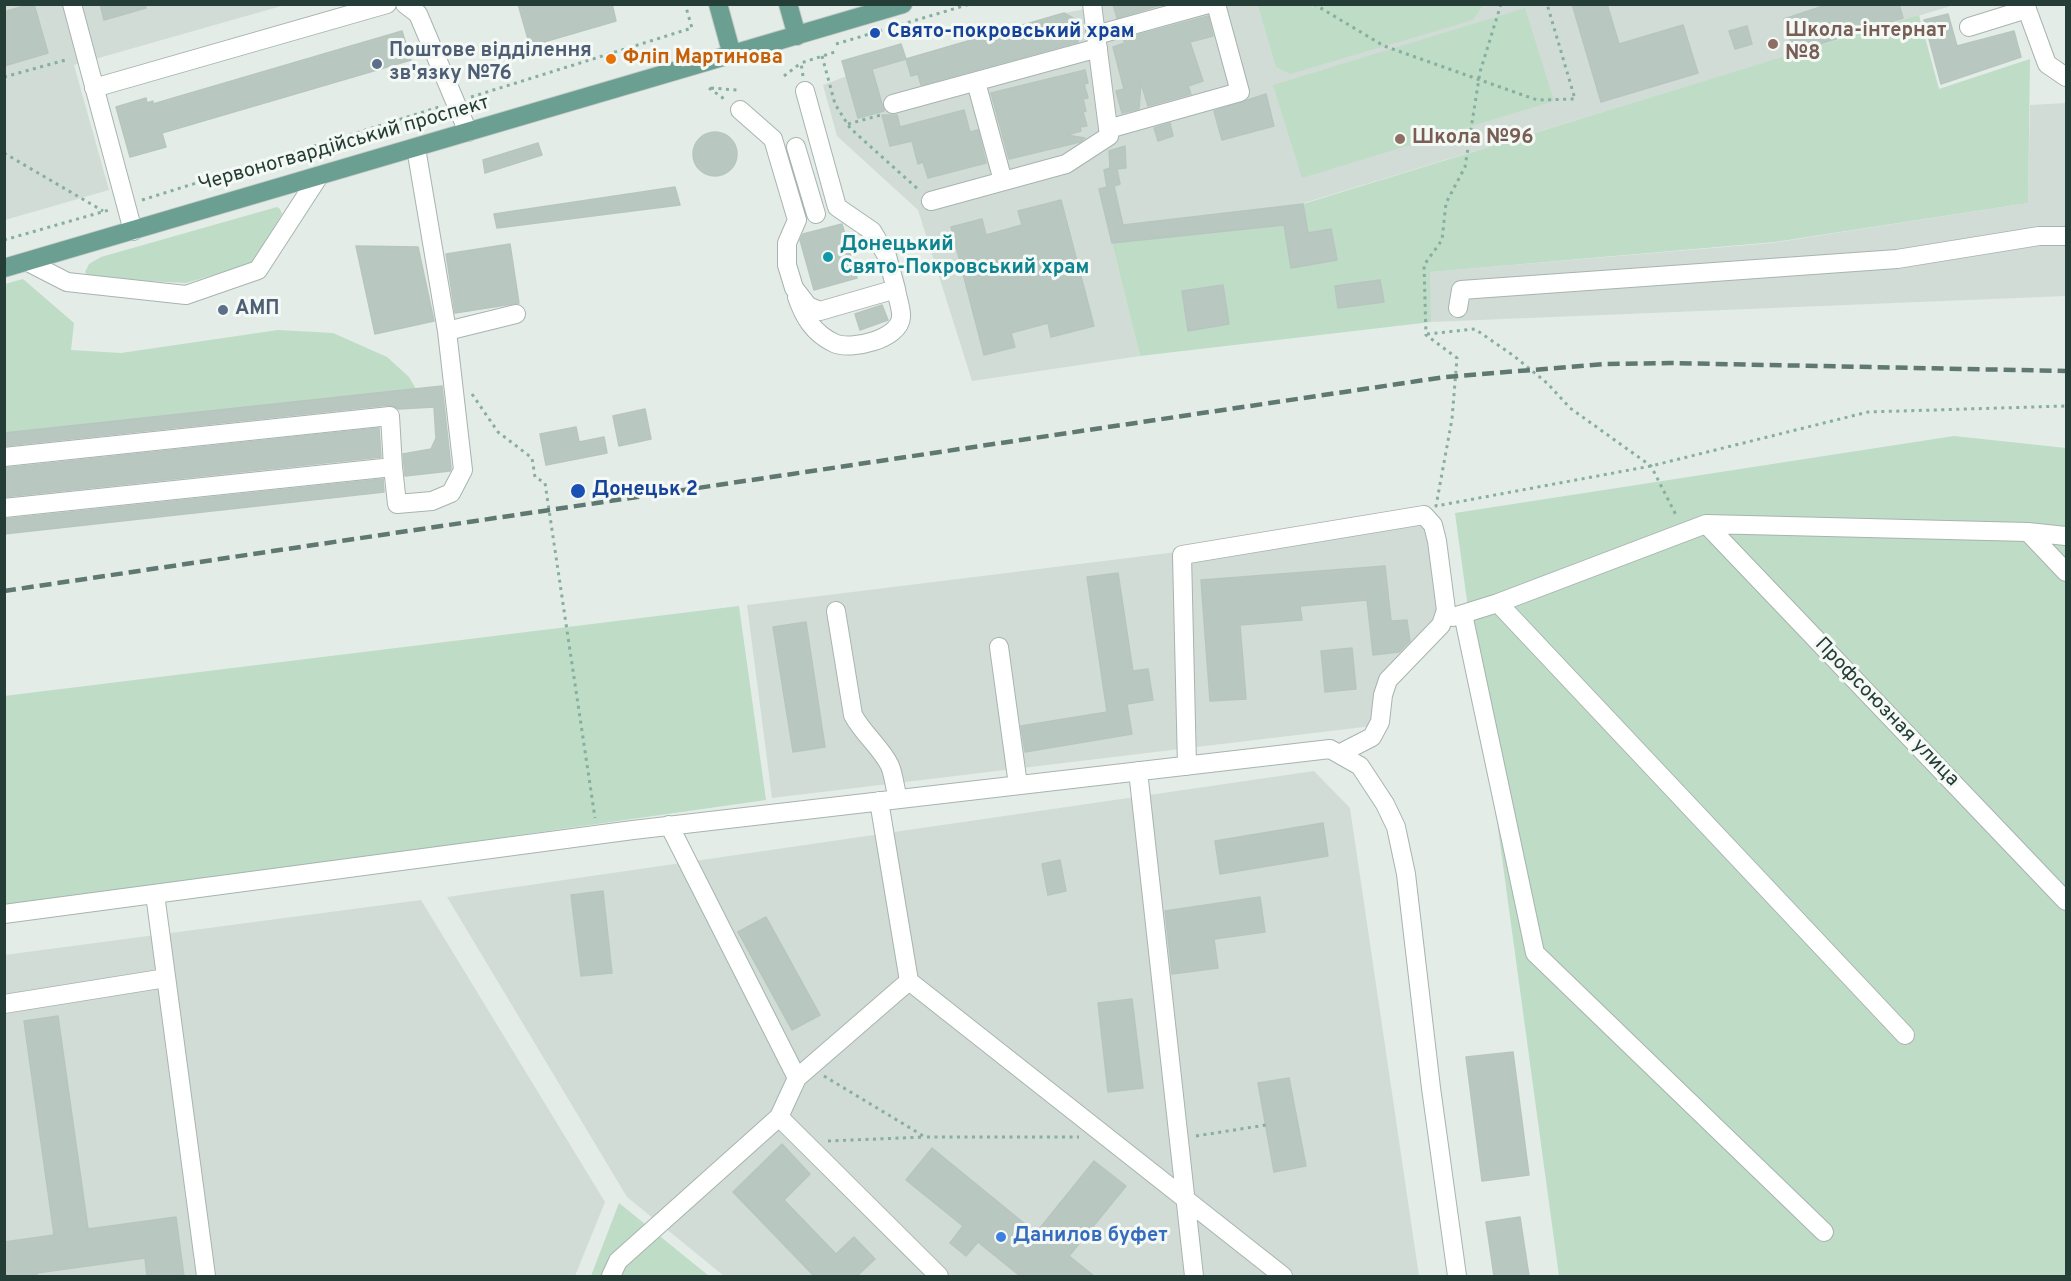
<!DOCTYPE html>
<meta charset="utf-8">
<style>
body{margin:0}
#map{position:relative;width:2071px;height:1281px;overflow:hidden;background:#e4ece8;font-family:Overpass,sans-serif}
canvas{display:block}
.frame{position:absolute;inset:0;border:6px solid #243d36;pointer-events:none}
</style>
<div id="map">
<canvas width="2071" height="1281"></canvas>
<div class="frame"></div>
</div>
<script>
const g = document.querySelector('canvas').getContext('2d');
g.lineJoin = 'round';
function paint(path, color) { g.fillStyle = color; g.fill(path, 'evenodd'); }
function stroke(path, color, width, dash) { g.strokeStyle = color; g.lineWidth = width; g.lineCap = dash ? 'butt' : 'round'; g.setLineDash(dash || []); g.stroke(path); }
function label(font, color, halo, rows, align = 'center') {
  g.font = font + ' Overpass,sans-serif'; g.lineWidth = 6; g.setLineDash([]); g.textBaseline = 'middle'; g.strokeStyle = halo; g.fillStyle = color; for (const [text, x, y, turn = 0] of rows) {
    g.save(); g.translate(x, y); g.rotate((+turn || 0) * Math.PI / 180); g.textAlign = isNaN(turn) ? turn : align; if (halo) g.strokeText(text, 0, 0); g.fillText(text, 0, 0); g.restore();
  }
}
const built = new Path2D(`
 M5,5h280l-211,60 35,125 -104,30z
 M1108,5h846l-650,198 2,19 -194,21 28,113 -168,25 -54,-171 -81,-74 -14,-51 24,-9 -5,-15 59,-17 5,15 158,-46z
 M2066,103v193l-635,26 -2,-50 343,-29 256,-40 2,-98z
 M1436,520l17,102 -59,64 -22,40 -600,72 -25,-193z
 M1314,771l36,37 69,468h-695l-97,-79 -180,-300z
 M421,900l184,302 -30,74h-570l-1,-321z`);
const green = new Path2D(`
 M1258,5v-1l225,1 -10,15 -183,54 -14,-7z
 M1525,8l29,93 -252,77 -29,-93z
 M1919,15l20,74 91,-30 -2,144 -253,39 -345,30 1,50 -291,34 -28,-113 194,-21 -3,-18z
 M277,207l3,2 2,5 -29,49 -67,20 -97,-5 -4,-6 4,-8 12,-7z
 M23,279l51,44 -3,27 50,3 157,-23 55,3 54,24 22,20 7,12 -411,44v-149z
 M1954,436l112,12v828h-507l-104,-763z
 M739,606l27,194 -761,108 -1,-212z
 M619,1203l90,73h-118z`);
const building = new Path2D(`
 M30,4h4l14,49 -44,13v-54z
 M100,4h45l1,4 -42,12z
 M518,4h94l4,17 -86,25z
 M1113,4h51l-47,14z
 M1572,4h35l12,40 64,-19 15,48 -97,29z
 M1829,4h70l4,14 -109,34 -10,-33z
 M1064,13l9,5 5,24 -157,43 -3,-11 -7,2 -5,-17z
 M1948,14l9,32 57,-15 7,26 -80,27 -17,-64z
 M1208,16l5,20 -23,6 13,39 -15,5 3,8 -43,12 -7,-23 -2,26 -17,4 -6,-22 8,-2 -11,-42 12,-4 -2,-4z
 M1747,26l5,18 -17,5 -6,-18z
 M402,31l9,29 -249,73 4,14 -36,10 -14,-50 30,-9 1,5 6,-2v3z
 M901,44l5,15 -34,10 12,42 -26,7 -16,-57z
 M1085,70l3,13 -4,1 4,14 -5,1 3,12 -3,1 4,14 -7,1 1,4 -14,4 18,3 -5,4 -71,17 -18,-66z
 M1266,94l8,32 -52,14 -8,-29z
 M964,110l6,22 8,-2 8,33 -58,15 -5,-16 -5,2 -6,-23 -22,5 -8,-31h15l3,12z
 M1170,123l3,13 -15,5 -4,-13z
 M693 154a22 22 0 1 1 44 0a22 22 0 1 1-44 0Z
 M538,143l4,12 -57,18 -2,-13z
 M1125,146l1,22 -9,1 3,15 -6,2 9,39 180,-21 5,29 23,-4 6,31 -46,8 -7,-43 -172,18 -13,-54 8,-2 -3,-17 6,-2 -1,-17z
 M675,187l5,18 -183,23 -3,-14z
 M1061,200l33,126 -43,11 -3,-14 -37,10 4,14 -31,8 -33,-128 31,-8 4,16 36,-10 -4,-14z
 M842,224l15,54 -43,12 -14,-50 3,-6z
 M510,244l9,59 -64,10 -9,-59z
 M356,246l62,1 16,74 -59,13z
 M1380,280l4,22 -46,6 -3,-22z
 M1223,285l6,39 -41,7 -6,-40z
 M882,305l6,15 -28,10 -5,-16z
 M442,386l9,82 -1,3 -45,5 -2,-22 28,-5 5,-11 -2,-31 -35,2 -10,-4 -385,41v-13z
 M645,409l6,30 -32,7 -6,-30z
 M576,427l3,15 25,-5 3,16 -61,12 -6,-31z
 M379,428l2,29 -377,40v-29z
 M383,479l1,13 -380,42v-15z
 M1385,566l6,55 16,-1 3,21 -11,11 -26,3 -6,-55 -67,6 2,14 -62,5 6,74 -36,2 -9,-121z
 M1118,573l15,98 15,-2 5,31 -26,4 5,30 -107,18 -4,-26 86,-14 -20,-135z
 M806,622l19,125 -32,5 -20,-125z
 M1352,648l4,41 -31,3 -4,-41z
 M1323,823l5,33 -108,18 -5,-33z
 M1060,860l6,31 -18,4 -6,-31z
 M603,891l9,82 -31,3 -10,-81z
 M1260,897l5,35 -51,7 4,29 -46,6 -7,-63z
 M766,917l54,98 -28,15 -54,-98z
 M1132,999l11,89 -35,4 -10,-89z
 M58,1016l30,213 88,-12 8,59h-37l-2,-18 -108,15v3h-33v-34l50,-7 -30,-214z
 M1513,1052l16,123 -47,6 -16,-124z
 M1289,1078l17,88 -32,6 -16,-89z
 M782,1144l28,30 -26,26 52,54 18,-17 21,22 -18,17h-43l-81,-84z
 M932,1148l104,85 58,-72 32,25 -57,70 25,20h-74l-42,-34 -12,14 -16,-13 13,-17 -57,-46z
 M1520,1217l9,59h-35l-8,-54z`);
const path = new Path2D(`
 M1314,4l70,42 153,54 38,-1 -28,-95
 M1501,4l-21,68 -15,95 -19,36 -4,37 -18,25 2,70 31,23 -5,61 -16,87 215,-40 217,-54 198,-6
 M836,44l134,-40
 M822,56l13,48 15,24 70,63
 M784,76l17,-13
 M803,76l-2,-13 37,-12
 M4,77l65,-18
 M709,88l18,13
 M711,88l26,2
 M471,97l221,-69 -7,-24
 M848,124l33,-9
 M4,153l99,58
 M142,200l297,-93
 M4,240l105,-30
 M1427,334l48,-5 39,27 33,27 23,25 81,58 26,51
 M472,394l26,38 34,26 3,19 10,6 50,335
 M824,1076l101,61h154
 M1196,1136l70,-11
 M828,1141l96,-4`);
const minor = new Path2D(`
 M72,4l61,227
 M405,4l13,10 50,118
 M2025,4l22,60 19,13
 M1969,27l58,-18
 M1096,35l112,-31
 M976,82l27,99
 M94,88l293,-84
 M893,104l205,-56
 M740,110l33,29 24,81 -10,23v22l7,23 14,18 12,5 76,-22 -9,-33 -15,-25 -35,-24 -32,-116
 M1108,129l132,-37 -24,-88
 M796,147l20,67
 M416,148l31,183 69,-17
 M931,201l135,-37 43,-28 -17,-132
 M28,262l39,20 119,13 72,-25 61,-94
 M797,297c7,20 16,36 37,46 17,8 66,-4 67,-26 1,-8 -4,-19 -5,-28
 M1458,308l3,-18 436,-31 142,-23h27
 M4,457l386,-41 3,51 -389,41
 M393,467l4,37 35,-3 19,-8 12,-23 -16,-139
 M1706,524l360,377
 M2028,532l38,40
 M1498,603l407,432
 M836,611l17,104c10,19 28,32 37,51 4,10 5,23 8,33
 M1463,614l72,339 289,279
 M1453,617l45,-14 208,-79 322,8 38,4
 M999,647l19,138
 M1187,766l-5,-211 242,-40 9,10 4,16 9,69 -5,15 -53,55 -5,15 -3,27 -8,15 -33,17
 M1138,771l56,505
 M879,801l30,180 -112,97 -18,39 160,159
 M669,825l128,253
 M155,894l51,382
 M4,914l629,-84 697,-81 30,17 25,38 11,23 10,47 25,214 26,188
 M909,981l374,295
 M4,1004l162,-26
 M611,1276l7,-15 161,-144`);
const major = new Path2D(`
 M718,4l14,51
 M788,4l9,32
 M4,268l899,-264`);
const rail = new Path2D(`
 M4,591l1441,-214 161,-13 64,-1 396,8`);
const markers = [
 [875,33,6,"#1a4fb4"],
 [1773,44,6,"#8d6e63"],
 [611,59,6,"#e8710a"],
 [377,64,6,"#5c6f8a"],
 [1400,139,6,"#8d6e63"],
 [828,257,6,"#0f9aa8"],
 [223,310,6,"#5c6f8a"],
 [578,491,8,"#1a4fb4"],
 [1001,1237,6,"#3f7fe0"]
];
const educationNames = [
 ["Школа-інтернат",1785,32],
 ["№8",1785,55],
 ["Школа №96",1412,139]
];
const transitNames = [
 ["Свято-покровський храм",887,33],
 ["Донецьк 2",592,491]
];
const serviceNames = [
 ["Поштове відділення",389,52],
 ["зв'язку №76",389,75],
 ["АМП",235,310]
];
const foodNames = [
 ["Фліп Мартинова",623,59]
];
const streetNames = [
 ["Червоногвардійський проспект",344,145,-16],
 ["Профсоюзная улица",1886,713,46]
];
const cultureNames = [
 ["Донецький",840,246],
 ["Свято-Покровський храм",840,269]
];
const shopNames = [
 ["Данилов буфет",1013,1237]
];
paint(built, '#d2dcd7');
paint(green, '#bedcc6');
paint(building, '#b9c7c1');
stroke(building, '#b6c6bf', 1.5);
stroke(minor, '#a7b4af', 20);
stroke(major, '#c2c9c7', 20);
stroke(path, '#86aea1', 3, [3, 4.5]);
stroke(minor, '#fff', 18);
stroke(major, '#6b9f91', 18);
stroke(rail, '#5f7871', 4.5, [12, 6]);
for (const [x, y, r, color] of markers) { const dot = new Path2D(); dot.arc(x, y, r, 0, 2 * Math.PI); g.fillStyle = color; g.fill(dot); stroke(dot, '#f4f9f6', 2); }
label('bold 20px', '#785e54', '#f4f9f6', educationNames, 'left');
label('bold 20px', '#164399', '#f4f9f6', transitNames, 'left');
label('bold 20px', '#4e5e75', '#f4f9f6', serviceNames, 'left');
label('bold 20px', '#c56008', '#f4f9f6', foodNames, 'left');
label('20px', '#243d36', '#f4f9f6', streetNames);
label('bold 20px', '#0d838f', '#f4f9f6', cultureNames, 'left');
label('bold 20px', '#366cbe', '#f4f9f6', shopNames, 'left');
</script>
